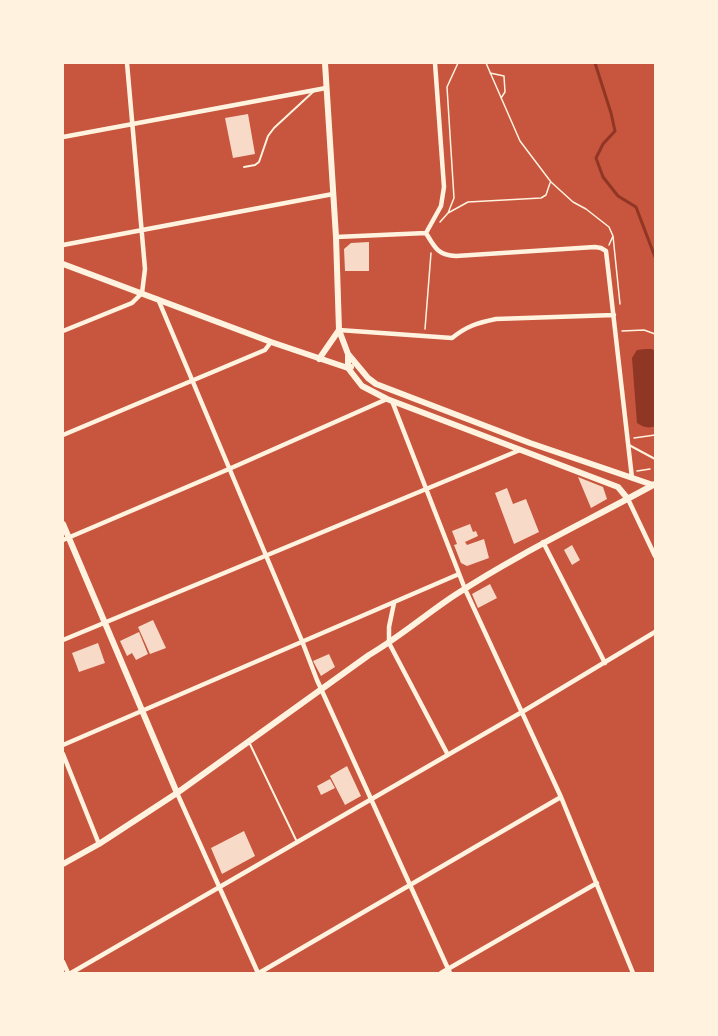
<!DOCTYPE html>
<style>
body{margin:0}
#map{position:relative;width:718px;height:1036px;overflow:hidden;background:#c8553d;font-family:"Work Sans",sans-serif}
canvas{display:block}
.frame{position:absolute;inset:0;border:64px solid #fff3e0;pointer-events:none}
</style>
<div id="map">
<canvas width="718" height="1036"></canvas>
<div class="frame"></div>
</div>
<script>
const g = document.querySelector('canvas').getContext('2d');
g.lineJoin = 'round';
function paint(path, color) { g.fillStyle = color; g.fill(path, 'evenodd'); }
function stroke(path, color, width, dash) { g.strokeStyle = color; g.lineWidth = width; g.lineCap = dash ? 'butt' : 'round'; g.setLineDash(dash || []); g.stroke(path); }
const water = new Path2D(`
 M645,349h7l3,2v75c-7,3 -12,1 -18,-3l-5,-65 5,-8z`);
const stream = new Path2D(`
 M595,63l16,50 4,18 -12,13 -7,14 7,19 15,19 18,11 19,50`);
const building = new Path2D(`
 M248,114l7,40 -22,4 -8,-40z
 M369,242v29h-24l-1,-22 7,-6z
 M578,477l25,10 4,12 -16,9z
 M507,488l6,16 13,-5 13,33 -25,12 -19,-51z
 M470,524l3,8 3,-1 2,5 -13,6 2,3 17,-6 5,19 -22,8 -6,-3 -7,-18 3,-1 -5,-13z
 M572,545l8,15 -8,5 -8,-15z
 M490,584l7,14 -19,10 -6,-14z
 M153,620l13,28 -16,6 -12,-27z
 M139,632l9,22 -12,6 -4,-7 -5,3 -7,-15z
 M98,643l7,20 -26,9 -7,-19z
 M329,654l6,13 -14,9 -8,-15z
 M347,766l14,30 -16,9 -15,-29z
 M330,779l5,9 -14,7 -4,-9z
 M244,831l11,25 -33,18 -11,-26z`);
const path = new Path2D(`
 M486,63l34,78 31,41 22,20 13,7 23,18 4,9 -4,9
 M490,73l14,3 1,16 -4,6
 M448,213l6,-15 -7,-111 11,-24
 M440,222l8,-9 20,-11 73,-4 5,-3 4,-12
 M613,236l7,68
 M425,329l6,-76
 M622,331l22,-1 11,4
 M634,438l21,-3
 M637,471l13,-2`);
const service = new Path2D(`
 M244,167l11,-2 4,-3 9,-26 6,-8 40,-37
 M629,445l26,14
 M655,467v4
 M249,742l48,100`);
const minor = new Path2D(`
 M63,137l263,-49
 M426,233l15,-27 3,-19 -9,-124
 M336,237l90,-4c9,15 12,22 30,23l139,-9 6,1 5,3 26,227
 M63,245l270,-51
 M158,299l144,342 15,39 133,293
 M339,330l113,8c15,-12 25,-15 44,-19l118,-4
 M63,331l69,-28 10,-10 3,-24 -18,-206
 M392,401l73,188 96,208 72,176
 M63,435l202,-85 6,-8
 M628,499l27,57
 M63,540l166,-71 158,-70
 M543,542l62,121
 M394,603l-5,24v16l59,112
 M63,640l457,-190
 M63,745l396,-171
 M63,754l36,90
 M177,793l81,180
 M63,962l5,11
 M71,973l451,-261 133,-80
 M259,973l302,-176
 M441,973l156,-90`);
const tertiary = new Path2D(`
 M325,63l11,174 3,93 9,24v14
 M63,264l208,78 77,26 3,-1
 M348,354l20,24 8,6 154,59 123,42
 M319,359l20,-29
 M348,368l14,18 25,13 231,88 10,12
 M63,524l114,269
 M63,864l36,-20 78,-51 192,-138c31,-18 57,-41 86,-60 64,-42 133,-74 200,-111`);
paint(water, '#8f3625');
stroke(stream, '#8f3625', 3);
paint(building, '#f7dbc8');
stroke(path, '#fff3e0', 1.5);
stroke(service, '#fff3e0', 2);
stroke(minor, '#fff3e0', 4.5);
stroke(tertiary, '#fff3e0', 6);
</script>
